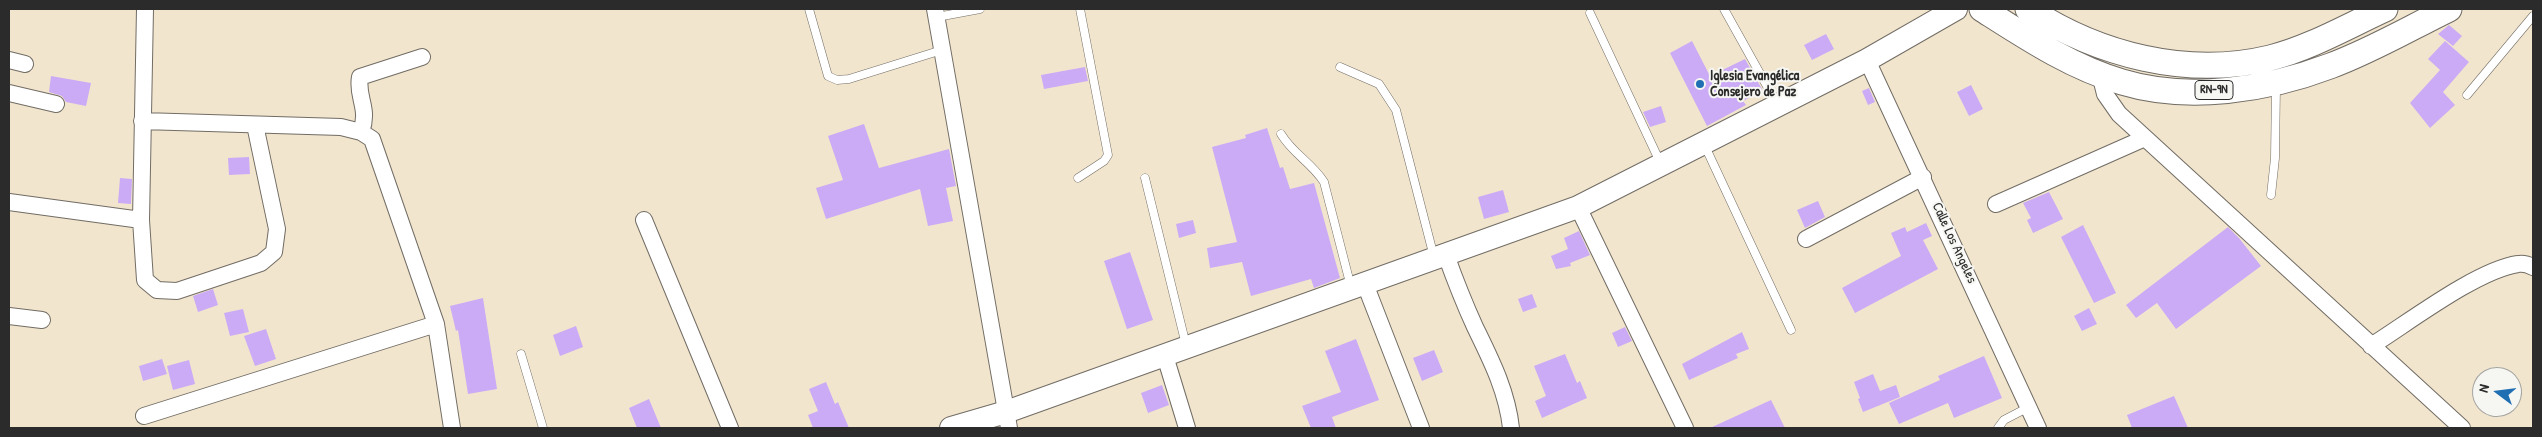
<!DOCTYPE html>
<meta charset="utf-8">
<style>
body{margin:0}
#map{position:relative;width:2542px;height:437px;overflow:hidden;background:#f2e5ce;font-family:"Patrick Hand",sans-serif}
canvas{display:block}
.frame{position:absolute;inset:0;border:10px solid #2b2b2b;pointer-events:none}
.north{position:absolute;left:2472px;top:367px;width:50px;height:50px;box-sizing:border-box;background:#f6f6f2;border:1px solid #a5a5a2;border-radius:50%;rotate:285deg;font-size:14px;font-weight:700;line-height:20px;text-align:center;color:#2b2b2b}
.north::after{content:'';display:block;margin:auto;width:18px;height:22px;background:#1f6fb2;clip-path:polygon(50% 0,100% 100%,50% 72%,0 100%)}
</style>
<div id="map">
<canvas width="2542" height="437"></canvas>
<div class="frame"></div>
<div class="north">N</div>
</div>
<script>
const g = document.querySelector('canvas').getContext('2d');
g.lineJoin = 'round';
function paint(path, color) { g.fillStyle = color; g.fill(path, 'evenodd'); }
function stroke(path, color, width, dash) { g.strokeStyle = color; g.lineWidth = width; g.lineCap = dash ? 'butt' : 'round'; g.setLineDash(dash || []); g.stroke(path); }
function label(font, color, halo, rows, align = 'center') {
  g.font = font + ' "Patrick Hand",sans-serif'; g.lineWidth = 4; g.setLineDash([]); g.textBaseline = 'middle'; g.strokeStyle = halo; g.fillStyle = color; for (const [text, x, y, turn = 0] of rows) {
    g.save(); g.translate(x, y); g.rotate((+turn || 0) * Math.PI / 180); g.textAlign = isNaN(turn) ? turn : align; if (halo) g.strokeText(text, 0, 0); g.fillText(text, 0, 0); g.restore();
  }
}
const building = new Path2D(`
 M2449,25l13,11 -9,10 -15,-12z
 M1826,34l8,15 -22,11 -8,-15z
 M1692,41l18,35 35,-17 18,32 -20,10 3,4 -39,21 -37,-73z
 M2445,41l24,21 -26,30 12,13 -25,23 -20,-25 30,-33 -12,-11z
 M1085,67l3,14 -44,8 -3,-14z
 M51,76l40,7 -5,23 -20,-4 -4,-6 -13,-4z
 M1971,85l12,24 -14,7 -12,-24z
 M1869,88l6,14 -7,3 -6,-14z
 M1661,106l5,16 -16,5 -7,-15z
 M864,124l15,44 70,-19 7,37 -10,2 7,33 -25,5 -8,-37 -94,30 -10,-31 27,-8 -15,-44z
 M1267,128l13,40 3,-1 7,22 24,-6 26,95 -26,10 -3,-9 -60,17 -9,-34 -32,6 -3,-20 30,-6 -25,-95 34,-9 -1,-3z
 M249,157l1,17 -21,1 -1,-17z
 M120,178l12,1 -1,25 -13,-1z
 M1503,190l6,22 -25,7 -6,-22z
 M2049,192l14,27 -30,14 -6,-13 4,-2 -8,-15z
 M1818,201l7,16 -20,11 -8,-18z
 M1193,220l3,13 -17,5 -3,-14z
 M1926,223l6,13 -9,4 15,29 -83,44 -13,-25 59,-32 -10,-23 14,-6 2,5z
 M2083,225l33,68 -22,10 -33,-66z
 M2228,227l11,11 22,28 -85,63 -19,-26 -21,15 -10,-13z
 M1579,231l11,24 -20,8 1,3 -15,3 -5,-13 17,-7 -4,-11z
 M1130,252l23,68 -26,9 -23,-68z
 M213,289l5,16 -20,7 -5,-16z
 M1532,294l5,13 -14,5 -5,-13z
 M483,298l14,91 -29,5 -10,-64 -2,1 -6,-25z
 M2089,308l8,16 -15,7 -8,-15z
 M243,309l6,23 -19,4 -6,-23z
 M576,326l7,21 -23,9 -7,-21z
 M1625,327l7,14 -14,6 -6,-14z
 M266,329l10,30 -21,7 -11,-30z
 M1742,332l7,17 -13,5 2,4 -49,22 -7,-16z
 M1356,339l23,61 -47,17 4,11h-25l-9,-22 39,-14 -16,-41z
 M1434,350l9,22 -21,9 -9,-23z
 M1565,354l12,29 3,-2 7,17 -45,20 -7,-17 11,-5 -12,-30z
 M1984,356l18,42 -48,20 -6,-15 -49,21 -10,-21 51,-23 -2,-4z
 M162,359l5,15 -24,7 -4,-15z
 M189,360l6,24 -22,6 -6,-24z
 M1873,374l7,17 16,-6 4,12 -37,15 -5,-13 2,-1 -6,-16z
 M826,382l9,22 3,-2 11,26h-36l-5,-13 10,-4 -9,-22z
 M1162,385l7,20 -21,8 -7,-20z
 M2174,396l14,32h-56l-5,-13z
 M649,399l12,29h-24l-8,-20z
 M1771,400l14,28h-75z`);
const lane = new Path2D(`
 M809,9l19,67 9,4 12,-1 93,-29
 M1724,9l53,95
 M1590,13l70,149
 M937,17l43,-8
 M1340,67l39,17 17,26 38,147
 M2467,95l66,-79
 M1281,134c12,20 30,28 43,48l27,105
 M1704,144l87,186
 M1078,178l26,-17 4,-6 -28,-146
 M1145,178l41,167
 M2271,195l4,-37 1,-72
 M521,354l22,74
 M1998,428l6,-8 25,-13`);
const street = new Path2D(`
 M145,9l-4,211 4,60 12,10 20,1 84,-28 13,-11 3,-23 -22,-104
 M935,9l74,419
 M9,60l16,4
 M1867,60l171,368
 M2100,74l5,20 14,20 343,314
 M9,93l47,11
 M142,121l199,6 20,5 11,7 64,185 16,104
 M361,132c9,-24 -5,-35 -1,-55l62,-20
 M9,202l132,18
 M1996,204l149,-66
 M1578,207l107,221
 M644,220l86,208
 M1806,239l117,-62
 M1446,255c9,25 18,48 29,72 16,33 32,64 36,101
 M1365,284l56,144
 M9,316l33,4
 M2371,346c37,-23 106,-76 147,-82 5,-1 11,1 15,3
 M1165,356l22,72
 M144,416l292,-92`);
const secondary = new Path2D(`
 M951,428l55,-16 572,-205 289,-147 89,-51`);
const primary = new Path2D(`
 M1982,9c44,28 89,58 140,73 66,20 145,8 208,-16 41,-15 80,-38 119,-57
 M2028,9c70,46 159,69 242,49 40,-10 78,-32 115,-49`);
const markers = [
 [1700,84,5,"#1f6fb2"]
];
const shields = [
 [2214,90,38]
];
const shieldNames = [
 ["RN-9N",2214,90]
];
const poiNames = [
 ["Iglesia Evangélica",1710,76],
 ["Consejero de Paz",1710,92]
];
const streetNames = [
 ["Calle Los Angeles",1954,243,65]
];
paint(building, '#cbabf5');
stroke(lane, '#716c64', 9);
stroke(street, '#716c64', 18);
stroke(secondary, '#716c64', 24);
stroke(primary, '#716c64', 27);
stroke(lane, '#fff', 8);
stroke(street, '#fff', 16);
stroke(secondary, '#fff', 22);
stroke(primary, '#fff', 25);
for (const [x, y, r, color] of markers) { const dot = new Path2D(); dot.arc(x, y, r, 0, 2 * Math.PI); g.fillStyle = color; g.fill(dot); stroke(dot, '#f6f6f2', 2); }
for (const [x, y, w] of shields) { const box = new Path2D(); box.roundRect(x - w / 2, y - 9.5, w, 19, 4); g.fillStyle = '#f6f6f2'; g.fill(box); stroke(box, '#2b2b2b', 1); }
label('bold 12px', '#2b2b2b', null, shieldNames);
label('bold 14px', '#2b2b2b', '#f6f6f2', poiNames, 'left');
label('14px', '#2b2b2b', '#f6f6f2', streetNames);
</script>
